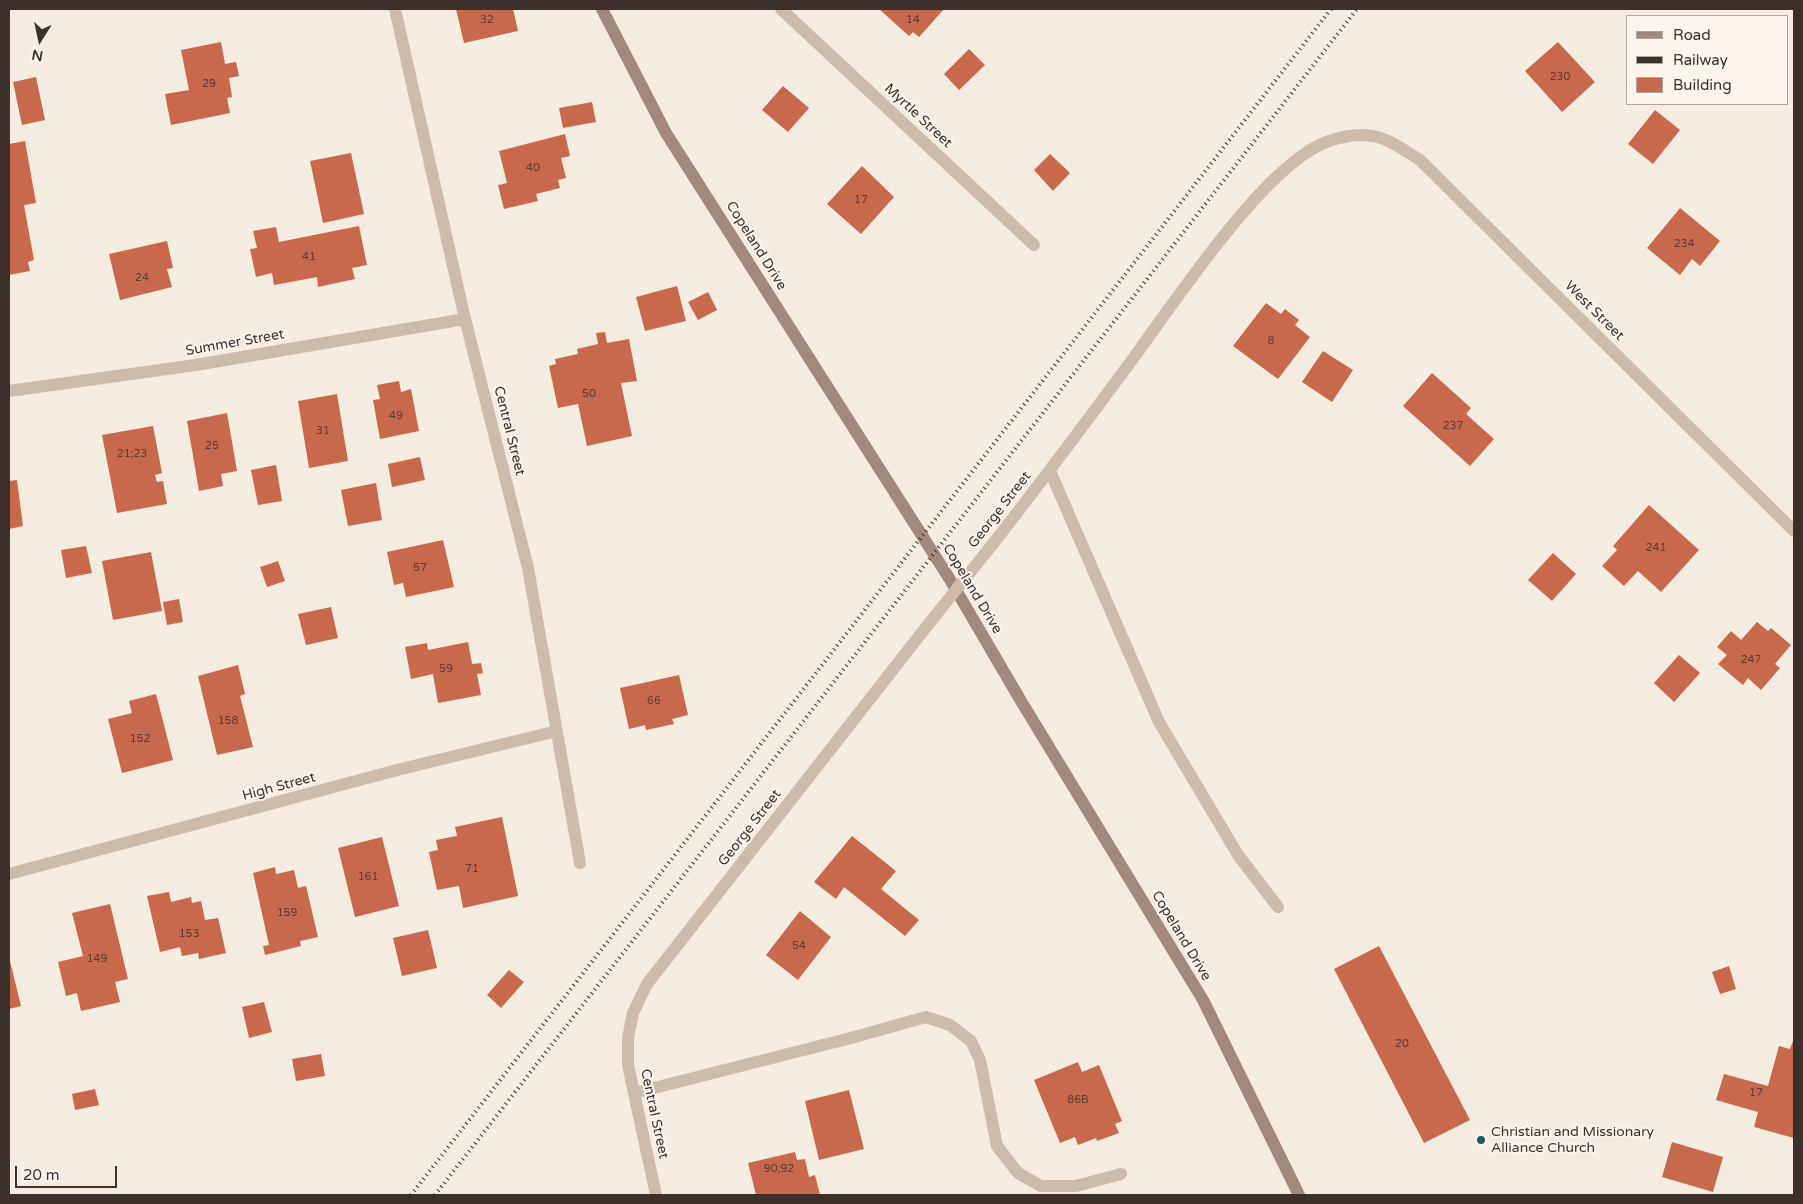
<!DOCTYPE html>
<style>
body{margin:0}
#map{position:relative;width:1803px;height:1204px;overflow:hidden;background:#f4ebe1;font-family:"Varela Round",sans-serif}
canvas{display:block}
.frame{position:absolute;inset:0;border:10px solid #3b302b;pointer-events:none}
.legend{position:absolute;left:1626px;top:15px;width:162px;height:90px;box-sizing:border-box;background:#fbf5ee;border:1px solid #aea6a0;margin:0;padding:6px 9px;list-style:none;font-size:15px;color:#3b302b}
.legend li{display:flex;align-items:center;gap:10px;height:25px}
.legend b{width:25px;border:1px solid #aea6a0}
.north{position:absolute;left:15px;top:15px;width:50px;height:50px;-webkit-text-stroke:4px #fbf5ee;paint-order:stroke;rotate:190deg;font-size:14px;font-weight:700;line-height:20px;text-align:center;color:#3b302b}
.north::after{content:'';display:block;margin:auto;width:18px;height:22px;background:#3b302b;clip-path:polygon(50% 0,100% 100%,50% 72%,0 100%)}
.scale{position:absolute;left:15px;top:1166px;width:102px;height:22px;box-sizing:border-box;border:2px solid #3b302b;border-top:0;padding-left:6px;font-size:15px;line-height:18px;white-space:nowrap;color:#3b302b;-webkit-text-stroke:4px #fbf5ee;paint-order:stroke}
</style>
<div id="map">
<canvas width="1803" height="1204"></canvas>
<div class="frame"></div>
<ul class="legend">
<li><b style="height:6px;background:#a18a7d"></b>Road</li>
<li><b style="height:6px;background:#3b302b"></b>Railway</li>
<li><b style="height:14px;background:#c8694b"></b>Building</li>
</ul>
<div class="north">N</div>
<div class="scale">20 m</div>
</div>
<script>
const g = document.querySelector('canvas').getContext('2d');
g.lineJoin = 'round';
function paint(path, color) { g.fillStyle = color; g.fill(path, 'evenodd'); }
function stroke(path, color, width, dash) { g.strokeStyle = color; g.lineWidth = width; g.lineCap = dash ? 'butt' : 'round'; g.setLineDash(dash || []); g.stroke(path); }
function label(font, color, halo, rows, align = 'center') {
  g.font = font + ' "Varela Round",sans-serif'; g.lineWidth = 4; g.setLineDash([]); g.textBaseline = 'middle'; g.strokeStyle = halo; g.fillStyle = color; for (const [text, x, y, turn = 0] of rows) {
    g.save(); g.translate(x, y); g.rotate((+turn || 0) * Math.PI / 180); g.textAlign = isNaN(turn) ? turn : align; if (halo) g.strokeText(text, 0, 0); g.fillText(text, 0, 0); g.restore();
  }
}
const building = new Path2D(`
 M456,9h57l5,22 -54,12z
 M879,9h65l-25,28 -6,-5 -4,4z
 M221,42l4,22 11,-2 3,14 -10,2 3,19 -5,1 3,15 -59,12 -6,-31 24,-4 -8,-40z
 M1558,42l37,40 -33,30 -37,-41z
 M969,49l16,16 -26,25 -15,-16z
 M36,77l9,43 -23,5 -9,-43z
 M783,86l26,22 -21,24 -26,-22z
 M592,102l4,20 -33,6 -4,-20z
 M1655,110l25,20 -27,34 -25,-20z
 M565,134l5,22 -9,2 5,20 -8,2 2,8 -24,6 2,7 -34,8 -6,-24 9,-2 -8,-32z
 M25,141l11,62 -12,2 10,55 -6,2 2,9 -21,4v-131z
 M351,153l13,61 -41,9 -13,-62z
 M1050,154l20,19 -17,18 -19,-21z
 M862,166l32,31 -33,37 -34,-30z
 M1680,208l40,33 -20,25 -8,-7 -12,16 -33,-27z
 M359,226l8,39 -15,3 3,11 -37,8 -1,-10 -43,8 -2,-12 -16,4 -6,-28 7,-1 -4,-17 23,-4 3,15z
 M167,241l6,27 -6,1 5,18 -52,13 -11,-46z
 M677,286l9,35 -41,10 -9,-34z
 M708,292l9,18 -19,10 -10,-18z
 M1266,303l15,11 4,-5 14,11 -4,5 15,12 -32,42 -45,-33z
 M605,332l2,11 22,-4 8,42 -16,2 11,53 -45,10 -9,-42 -20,4 -9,-42 7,-2 -1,-5 23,-5 -1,-5 21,-5 -2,-11z
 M1323,351l30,19 -21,32 -30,-20z
 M1432,373l39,35 -5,6 28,25 -24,27 -67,-60z
 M399,381l2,11 10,-3 8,42 -39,8 -7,-39 7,-1 -3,-14z
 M337,394l11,67 -39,7 -11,-67z
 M227,413l10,58 -16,3 2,12 -24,5 -12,-70z
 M153,426l9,47 -7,2 2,7 6,-1 4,23 -50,9 -15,-78z
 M420,457l5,23 -33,7 -4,-23z
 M276,465l6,36 -24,4 -7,-35z
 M17,480l6,46 -14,3v-48z
 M376,483l6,37 -34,6 -7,-36z
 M1649,505l50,45 -38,42 -23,-21 -14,15 -22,-20 15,-16 -4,-4z
 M443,540l11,47 -48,10 -3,-14 -9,2 -7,-33z
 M86,546l6,27 -26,5 -5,-28z
 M151,552l11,59 -49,9 -11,-59z
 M1553,553l23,21 -24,27 -24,-21z
 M278,561l7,20 -18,6 -7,-20z
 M179,599l4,23 -16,3 -4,-23z
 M331,607l7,31 -32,7 -8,-31z
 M1757,622l11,9 3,-3 20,17 -16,19 5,4 -19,22 -13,-12 -5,7 -25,-21 9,-9 -10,-8 14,-16 10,9z
 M468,642l4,22 9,-1 2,10 -6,1 4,21 -43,8 -5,-29 -22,5 -6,-32 22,-4 1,7z
 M1679,655l21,18 -26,29 -20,-19z
 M238,665l7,29 -5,2 13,51 -36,8 -19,-79z
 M679,675l9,40 -16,4 2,5 -28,6 -1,-5 -16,4 -9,-41z
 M156,694l17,66 -51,13 -14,-54 24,-6 -3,-12z
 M502,817l16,79 -55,12 -4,-22 -22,4 -8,-38 9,-2 -2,-10 21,-4 -2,-9z
 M852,836l44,35 -15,18 38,31 -14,16 -61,-49 -8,12 -22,-17z
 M382,837l17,69 -44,11 -17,-69z
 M275,867l1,7 18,-4 4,18 8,-2 12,51 -18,4 1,5 -36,9 -2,-9 6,-1 -16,-72z
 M169,892l2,10 20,-5 1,6 9,-2 4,19 13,-2 8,35 -27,6 -1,-6 -16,3 -2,-9 -20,5 -13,-56z
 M110,904l18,75 -13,3 5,20 -39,9 -4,-18 -11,3 -8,-34 25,-6 -11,-43z
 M800,911l31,26 -33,43 -32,-25z
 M428,930l9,38 -35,8 -9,-38z
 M1379,946l91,174 -46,23 -90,-174z
 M9,957l12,49 -12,3z
 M1729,966l7,23 -16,5 -8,-22z
 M509,970l15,12 -23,26 -14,-13z
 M264,1002l8,30 -23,6 -7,-31z
 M1794,1038v100l-40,-11 4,-15 -42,-12 8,-26 44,12 11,-40 11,3z
 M321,1054l4,22 -29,5 -4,-22z
 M1078,1062l4,10 17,-7 23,56 -7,3 4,9 -22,8 -1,-3 -18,7 -3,-8 -15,6 -26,-63z
 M95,1089l4,16 -24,5 -3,-16z
 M849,1090l15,59 -45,11 -14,-59z
 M1672,1142l51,15 -10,35 -51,-15z
 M795,1152l2,8 8,-1 4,18 6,-2 5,20h-64l-8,-32z`);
const service = new Path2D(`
 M1050,471l109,251 79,133 40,52
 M634,1093l217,-55 75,-21 24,8 21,16 9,19 17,86 21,27 23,13h35l45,-12`);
const minor = new Path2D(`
 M395,9l70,310 63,249 52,295
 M781,9l253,236
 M9,391l187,-26 269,-46
 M992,545c47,-60 92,-120 137,-181 43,-57 135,-201 200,-223 41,-14 57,-3 91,19l374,371
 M9,874l388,-104 160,-39
 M656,1195l-28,-130v-27l5,-25 14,-29 280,-358`);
const secondary = new Path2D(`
 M602,9l64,124 283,445 72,123 182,299 96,195`);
const rail = new Path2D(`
 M411,1195l920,-1186
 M435,1195l922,-1186`);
const minorBridge = new Path2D(`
 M927,626l65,-81`);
const markers = [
 [1481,1140,5,"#1f5a5e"]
];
const numberNames = [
 ["32",487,20],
 ["14",913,20],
 ["230",1560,77],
 ["29",209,84],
 ["40",533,168],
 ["17",861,200],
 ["234",1684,244],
 ["41",309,257],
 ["24",142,278],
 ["8",1271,341],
 ["50",589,394],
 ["49",396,416],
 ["237",1453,426],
 ["31",323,431],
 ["25",212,446],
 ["21;23",132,454],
 ["241",1656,548],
 ["57",420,568],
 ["247",1751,660],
 ["59",446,669],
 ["66",654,701],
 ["158",228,721],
 ["152",140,739],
 ["71",472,869],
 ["161",368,877],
 ["159",287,913],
 ["153",189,934],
 ["54",799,946],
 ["149",97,959],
 ["20",1402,1044],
 ["17",1756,1093],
 ["86B",1078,1100],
 ["90;92",779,1169]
];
const streetNames = [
 ["Myrtle Street",918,116,43],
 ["Copeland Drive",756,246,58],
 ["West Street",1594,311,45],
 ["Summer Street",235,343,-10],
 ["Central Street",509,431,76],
 ["George Street",1000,510,-52],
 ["Copeland Drive",972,589,59],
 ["High Street",279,787,-15],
 ["George Street",750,828,-52],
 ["Copeland Drive",1181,936,59],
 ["Central Street",654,1114,78]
];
const poiNames = [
 ["Christian and Missionary",1491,1132],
 ["Alliance Church",1491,1148]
];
paint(building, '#c8694b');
stroke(service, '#cdbbac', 12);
stroke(minor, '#cdbbac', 12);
stroke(secondary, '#a18a7d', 12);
stroke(rail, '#3b302b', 4, [1, 4]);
stroke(minorBridge, '#cdbbac', 12);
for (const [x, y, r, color] of markers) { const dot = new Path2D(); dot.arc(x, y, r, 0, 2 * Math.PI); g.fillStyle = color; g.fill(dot); stroke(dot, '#fbf5ee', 2); }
label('11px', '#5e3e33', null, numberNames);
label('14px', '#3b302b', '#fbf5ee', streetNames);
label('14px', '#3b302b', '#fbf5ee', poiNames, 'left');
</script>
